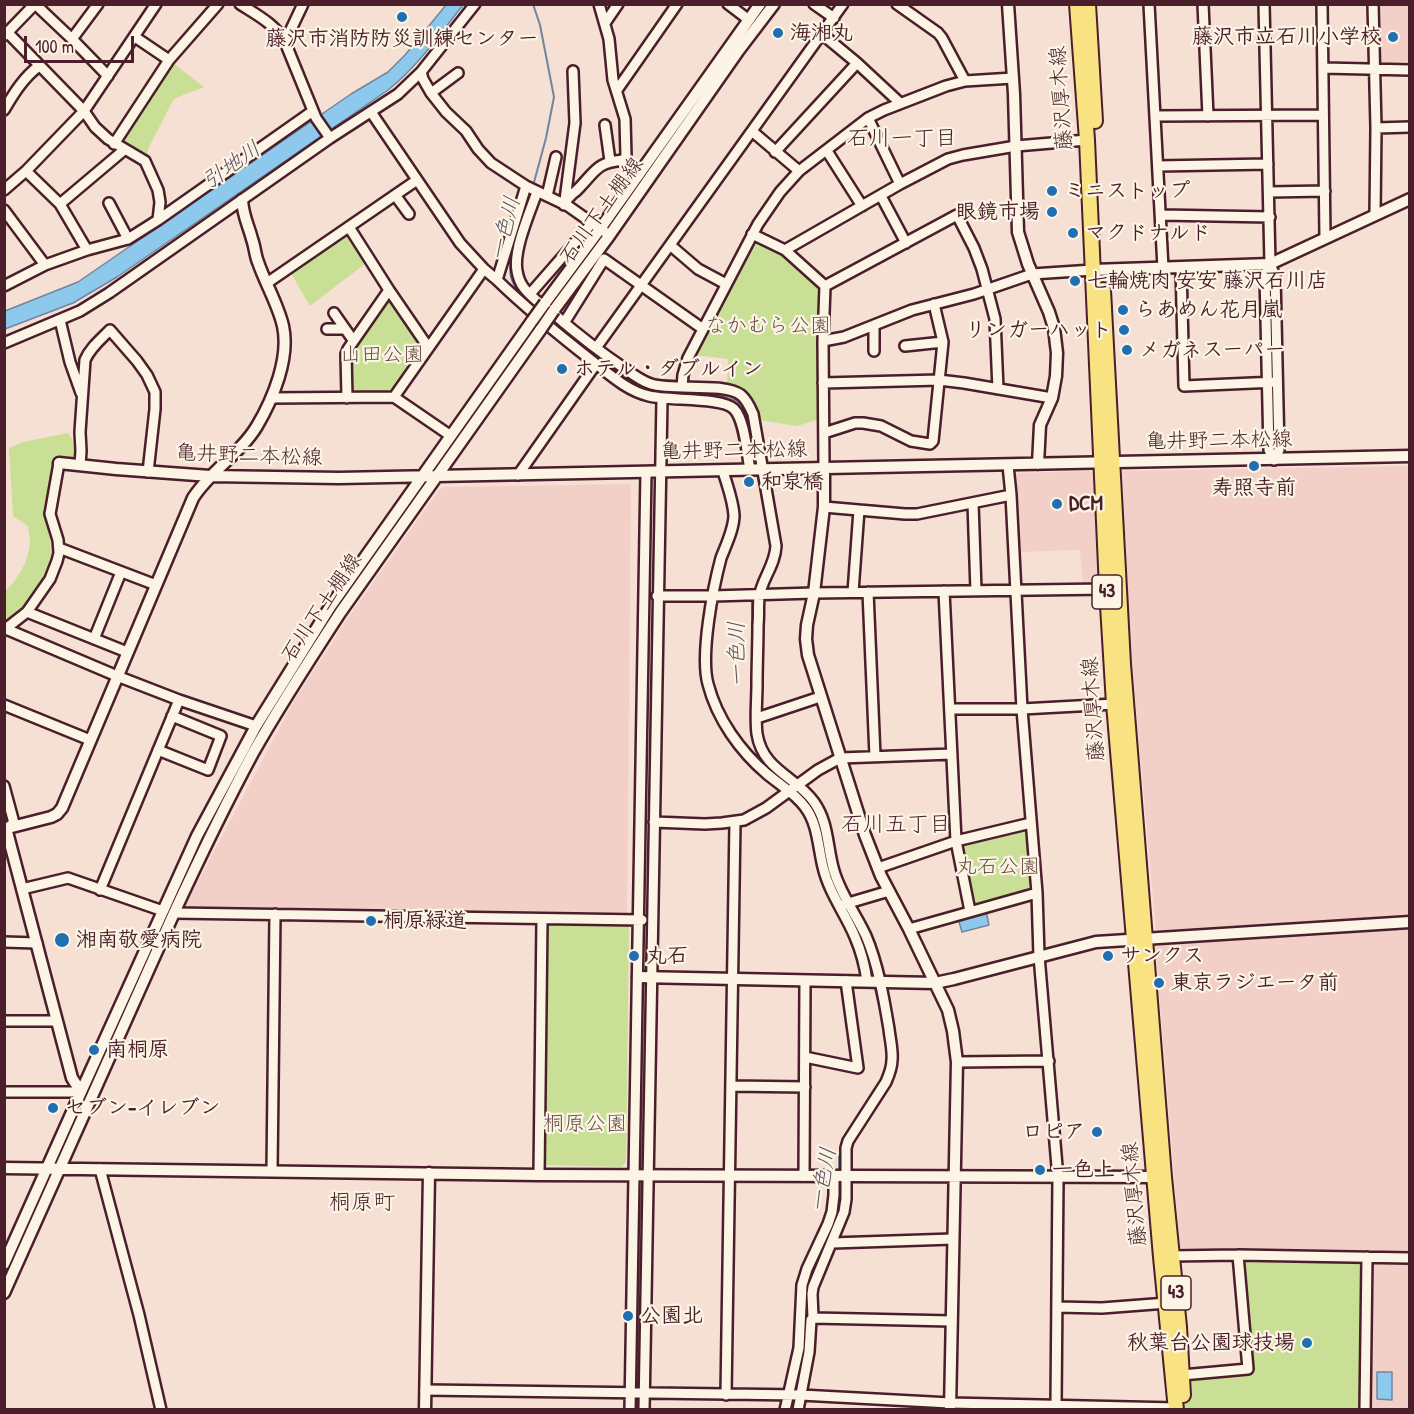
<!DOCTYPE html>
<meta charset="utf-8">
<style>
body{margin:0}
#map{position:relative;width:1414px;height:1414px;overflow:hidden;background:#f6dfd3;font-family:"Patrick Hand",sans-serif}
canvas{display:block}
.frame{position:absolute;inset:0;border:6px solid #4a1f2b;pointer-events:none}
.scale{position:absolute;left:24px;top:36px;width:110px;height:27px;box-sizing:border-box;border:3px solid #4a1f2b;border-top:0;padding-left:8px;font-size:18px;line-height:21px;white-space:nowrap;color:#4a1f2b;-webkit-text-stroke:4px #fcf5e5;paint-order:stroke}
</style>
<div id="map">
<canvas width="1414" height="1414"></canvas>
<div class="frame"></div>
<div class="scale">100 m</div>
</div>
<script>
const g = document.querySelector('canvas').getContext('2d');
g.lineJoin = 'round';
function paint(path, color) { g.fillStyle = color; g.fill(path, 'evenodd'); }
function stroke(path, color, width, dash) { g.strokeStyle = color; g.lineWidth = width; g.lineCap = dash ? 'butt' : 'round'; g.setLineDash(dash || []); g.stroke(path); }
function label(font, color, halo, rows, align = 'center') {
  g.font = font + ' "Patrick Hand","Klee One",sans-serif'; g.lineWidth = 4.5; g.setLineDash([]); g.textBaseline = 'middle'; g.strokeStyle = halo; g.fillStyle = color; for (const [text, x, y, turn = 0] of rows) {
    g.save(); g.translate(x, y); g.rotate((+turn || 0) * Math.PI / 180); g.textAlign = isNaN(turn) ? turn : align; if (halo) g.strokeText(text, 0, 0); g.fillText(text, 0, 0); g.restore();
  }
}
const built = new Path2D(`
 M1376,5h33v63h-32z
 M1409,466v452l-253,14 -25,-280 -9,-181z
 M1090,471l6,4 4,108 -2,3 -15,-1 -3,-35 -60,2 -6,-76 4,-3z
 M631,484l-4,431 -440,-6 -1,-5 109,-205 57,-87 87,-122 5,-3z
 M1409,928v324l-229,-4 -25,-304z
 M1370,1261h39v148l-41,1v-46l4,-5 1,-7 -4,-9v-42h4l1,-23h-4z`);
const green = new Path2D(`
 M169,60l35,27c-10,5 -22,7 -31,13l-24,47 -4,14 -31,-17z
 M349,227l21,33 -60,46 -22,-38z
 M756,240l26,15 38,30v134l-23,7 -38,-6 -9,-21 -23,-12 1,-28 -33,-4z
 M387,297h4l32,50 -29,44 -4,2h-37l-2,-2 -2,-35 8,-18z
 M68,433l4,6 3,17 -21,9 -9,50 5,23 1,17 -3,13 -12,21 -17,24 -14,11v-33c11,-9 21,-26 24,-41 2,-7 0,-16 -1,-24l-15,-10 -4,-68 14,-6z
 M1031,823l6,70 -67,18 -14,-70z
 M546,924l83,1 -3,237 -5,5 -76,-2 -3,-2z
 M1238,1255l129,2v152h-183l-2,-34 65,-6z`);
const water = new Path2D(`
 M446,5h17c-24,30 -45,61 -75,85l-271,187 -44,26 -68,26v-18l73,-29 273,-188 37,-22 17,-17z
 M985,907l4,18 -27,7 -5,-17z
 M1377,1372h15v28l-15,-1z`);
const stream = new Path2D(`
 M533,186l13,-48 8,-41 -14,-72 -7,-21
 M525,212l6,-21
 M516,240c-11,38 -8,44 22,69
 M551,321l60,47 30,19 20,6 58,3 16,4 6,5 5,10 9,49
 M754,592l16,-39 1,-12 -14,-68
 M752,711v-114
 M754,741c5,21 20,33 37,45
 M796,790c13,12 21,25 25,43
 M823,842l10,41
 M854,925c10,17 16,34 19,54
 M874,984c4,21 17,58 13,79 -2,9 -6,18 -11,26
 M839,1172v-15l4,-14 30,-49
 M795,1392l9,-44 3,-62 5,-16 18,-39 7,-17 3,-18 -1,-16
 M791,1410l3,-12`);
const minor = new Path2D(`
 M35,4l37,35 36,37
 M240,4c17,11 35,20 45,38l31,76 14,20
 M728,4l21,16
 M814,4l20,14
 M897,4l41,29 4,5 23,43
 M1149,4l14,264
 M1203,4l5,112
 M1264,4l6,260 5,12 4,174 -5,10
 M1322,4l3,234
 M1373,4l3,124 -1,87
 M605,23l13,-19
 M8,33l76,78 11,16 13,12 37,22 13,29 2,12 -2,18
 M822,34l35,29 43,40
 M5,35l30,-31
 M135,37l34,23
 M72,39l26,-35
 M285,42l18,-38
 M1324,68l86,2
 M421,72l2,7 8,14 15,19 20,19 12,18 13,14 35,23 42,20 37,26
 M617,90l60,-86
 M431,93l27,-20
 M4,110c10,-17 20,-33 35,-44
 M371,112l89,131 24,26 13,11
 M1156,116l167,-1
 M868,118l32,66
 M605,125l5,36
 M1376,128l34,-1
 M753,132l46,39
 M114,144l55,-84 49,-56
 M827,151l35,55
 M775,152l82,-89
 M1158,166l110,-2
 M26,171l34,33 27,46
 M526,186l-29,94c30,29 62,55 94,80 18,14 36,31 58,36 20,5 73,1 85,13 11,11 13,46 16,61
 M4,190l22,-19 58,-60 72,-107
 M537,192c-7,20 -24,58 -20,79 1,6 3,12 7,17 8,10 20,19 31,27 22,19 45,37 69,53 8,6 17,13 27,16 24,7 72,-2 90,11 6,5 9,12 12,19l23,132c-1,20 -15,34 -17,52 -1,9 0,18 -1,27 0,20 -1,39 -1,59 0,16 -2,34 0,50 6,37 39,42 57,68 15,21 13,46 20,69 7,24 22,43 32,65 12,28 18,63 23,93 1,10 4,21 3,31 0,8 -3,15 -6,22l-38,59 -2,7v51l-2,13 -31,75 -1,7 1,24 -2,2 -2,32 -11,58
 M1269,192l56,-1
 M395,195l14,19
 M547,196l9,-39
 M881,196l25,47
 M565,200l10,-77 -2,-52
 M109,203l19,36
 M60,204l64,-54
 M564,205c6,-12 8,-9 16,-18 17,-18 17,-24 43,-27l3,-4 -1,-37 -12,-39 -4,-41 -10,-35
 M4,210l41,55
 M1161,215l109,2
 M349,227l40,63 39,57
 M752,234l33,16 40,36 -2,55 1,127
 M670,245l28,24 28,15
 M785,250l115,-66 48,-25 15,-4 53,-9 71,-6
 M1270,264l-5,11 4,175 5,10
 M1181,267l3,119 92,-4
 M267,283l150,-103
 M4,286l41,-21 42,-15 41,-11 30,-19 155,-109
 M825,286l132,-71 17,33 8,21 13,50 3,70
 M530,294l62,-71
 M334,313l19,27
 M60,320l10,42 11,31
 M564,323l40,-64 99,70
 M874,325v26
 M327,329h18
 M823,341l21,-4 68,-27 62,-16 58,-20 61,-4
 M4,343l76,-32 29,-18 221,-155 68,-44 23,-22 54,-68
 M905,346l38,-4
 M596,348l247,-344
 M823,383l116,-3 25,3 88,15
 M682,387l1,-12 5,-17 70,-134 22,-32 19,-21 69,-53 16,-8 62,-24 19,-5 48,-3
 M394,397l57,39
 M271,398l123,-1 90,-128
 M347,398l-1,-44 2,-5 41,-59
 M824,433l31,-10h8l18,3 30,15 19,3 3,-3 10,-99 -9,-38
 M80,465l1,-14 -1,-19 5,-72c5,-12 16,-21 25,-30l27,31 10,14 8,17v17l-7,63
 M1008,465l3,30 11,214 15,184 2,63 19,222 -2,227
 M723,471c4,14 10,29 11,44 0,14 -8,30 -13,43 -8,30 -21,97 -13,126 9,35 32,67 59,90 13,11 28,19 38,33 13,17 13,40 18,60 6,26 22,46 32,70 6,14 10,29 12,44
 M518,475l78,-111
 M973,503l3,88
 M824,507l81,7h12l94,-19
 M59,548l97,37
 M944,591l12,250 14,70
 M853,592l6,-82
 M868,592l7,164
 M657,596h56l101,-3 293,-4
 M27,612l100,40
 M6,629l111,47 62,24 77,26
 M4,630l23,-18 23,-33 7,-18 2,-8 -1,-13 -8,-26 9,-51
 M94,639l27,-67
 M4,705l86,35
 M950,709h72l92,-5
 M757,718l63,-21
 M158,750l50,20 13,-34 -49,-20
 M4,786l10,37 -7,5
 M654,822l51,2 17,-1 22,-3 22,-12 52,-38 22,-12 112,-4
 M878,868l78,-27 75,-18
 M22,889l46,-11 95,33
 M100,890l79,-190
 M845,904l44,-13
 M174,913l468,7
 M909,929l128,-36
 M4,942l33,1
 M4,1021h52
 M805,1057l53,11 -12,-87
 M957,1062l92,-1
 M731,1086l74,1
 M4,1092h77
 M100,1169l39,146 22,95
 M272,1171l3,-257
 M539,1175l3,-256
 M804,1176l1,-195
 M832,1243l121,-4
 M1169,1256l69,-1 172,3
 M1057,1307l45,1 65,-5
 M813,1318l139,3
 M1182,1375l66,-6 -10,-114
 M425,1390l376,5 149,8 226,5
 M726,1395l9,-573
 M630,1410l16,-938
 M644,1410c8,-337 10,-674 18,-1011
 M785,1410l14,-62 3,-63 5,-16 21,-45 4,-12 2,-17v-18
 M1365,1410l2,-153`);
const tertiary = new Path2D(`
 M1008,4l6,90 4,138 10,32 21,48 5,16 3,25 -1,23 -4,22 -12,27 -2,39
 M1093,270l177,-6 140,-65
 M545,303l55,-74 160,-225
 M554,310l55,-74 130,-186 35,-46
 M59,463l57,6 94,7 129,2 1071,-22
 M824,468v39l-10,86 -7,32 -1,14 2,16 57,180 16,41 28,53 39,81 5,21 4,31 -7,348
 M6,828l66,250 9,14
 M4,829l47,-12 6,-3 5,-6 131,-310c17,-27 47,-44 64,-72 16,-27 33,-68 26,-100 -5,-22 -18,-43 -25,-64 -3,-7 -3,-15 -6,-23 -4,-15 -9,-23 -10,-39
 M638,977l297,6 19,-4 142,-37 314,-20
 M4,1168l535,7 622,2
 M4,1264l77,-172 116,-256 59,-110 74,-119 202,-286
 M4,1293l170,-380c25,-54 51,-108 79,-160 27,-48 57,-94 87,-140l201,-284
 M425,1410l4,-237`);
const primary = new Path2D(`
 M1077,4l10,136 20,449 7,115 47,553 15,153
 M1088,4l7,117
 M1103,290l20,374 41,513 15,150 4,68`);
const tertiaryBridge = new Path2D(`
 M532,321l13,-18
 M541,329l13,-19`);
const markers = [
 [402,17,6,"#1f6fb2"],
 [778,33,6,"#1f6fb2"],
 [1393,37,6,"#1f6fb2"],
 [1052,191,6,"#1f6fb2"],
 [1052,212,6,"#1f6fb2"],
 [1073,233,6,"#1f6fb2"],
 [1075,281,6,"#1f6fb2"],
 [1123,310,6,"#1f6fb2"],
 [1124,330,6,"#1f6fb2"],
 [1127,350,6,"#1f6fb2"],
 [562,369,6,"#1f6fb2"],
 [1254,466,6,"#1f6fb2"],
 [749,482,6,"#1f6fb2"],
 [1057,504,6,"#1f6fb2"],
 [371,921,6,"#1f6fb2"],
 [62,940,8,"#1f6fb2"],
 [634,956,6,"#1f6fb2"],
 [1108,956,6,"#1f6fb2"],
 [1159,983,6,"#1f6fb2"],
 [94,1050,6,"#1f6fb2"],
 [53,1108,6,"#1f6fb2"],
 [1097,1132,6,"#1f6fb2"],
 [1040,1170,6,"#1f6fb2"],
 [628,1316,6,"#1f6fb2"],
 [1307,1343,6,"#1f6fb2"]
];
const shields = [
 [1107,592,30],
 [1176,1293,30]
];
const shieldNames = [
 ["43",1107,592],
 ["43",1176,1293]
];
const poiNames = [
 ["海湘丸",790,33],
 ["藤沢市立石川小学校",1381,37,"right"],
 ["藤沢市消防防災訓練センター",402,39,"center"],
 ["ミニストップ",1064,191],
 ["眼鏡市場",1040,212,"right"],
 ["マクドナルド",1085,233],
 ["七輪焼肉 安安 藤沢石川店",1087,281],
 ["らあめん花月嵐",1135,310],
 ["リンガーハット",1112,330,"right"],
 ["メガネスーパー",1139,350],
 ["ホテル・ダブルイン",574,369],
 ["和泉橋",761,482],
 ["寿照寺前",1254,488,"center"],
 ["DCM",1069,504],
 ["桐原緑道",383,921],
 ["湘南敬愛病院",76,940],
 ["丸石",646,956],
 ["サンクス",1120,956],
 ["東京ラジエータ前",1171,983],
 ["南桐原",106,1050],
 ["セブン-イレブン",65,1108],
 ["ロピア",1085,1132,"right"],
 ["一色上",1052,1170],
 ["公園北",640,1316],
 ["秋葉台公園球技場",1295,1343,"right"]
];
const streetNames = [
 ["藤沢厚木線",1062,98,-94],
 ["石川下土棚線",602,211,-54],
 ["亀井野二本松線",1219,441,-1],
 ["亀井野二本松線",734,451,-1],
 ["亀井野二本松線",249,456,2],
 ["石川下土棚線",322,608,-56],
 ["藤沢厚木線",1094,709,-94],
 ["藤沢厚木線",1135,1194,-95]
];
const parkNames = [
 ["なかむら公園",768,326],
 ["山田公園",382,355],
 ["丸石公園",998,867],
 ["桐原公園",585,1124]
];
const neighbourhoodNames = [
 ["石川一丁目",902,139],
 ["石川五丁目",896,825],
 ["桐原町",362,1203]
];
const waterNames = [
 ["引地川",232,166,-35],
 ["一色川",506,229,-76],
 ["一色川",738,654,-91],
 ["一色川",824,1180,-80]
];
paint(built, '#f2d0c7');
paint(green, '#c8df95');
paint(water, '#8cc9ed');
stroke(water, '#72859f', 1.5);
stroke(stream, '#72859f', 2);
stroke(minor, '#4a1f2b', 14);
stroke(tertiary, '#4a1f2b', 15);
stroke(primary, '#4a1f2b', 18);
stroke(minor, '#fcf5e5', 9);
stroke(tertiary, '#fcf5e5', 10);
stroke(primary, '#f8e281', 14);
stroke(tertiaryBridge, '#4a1f2b', 15, []);
stroke(tertiaryBridge, '#fcf5e5', 10);
for (const [x, y, r, color] of markers) { const dot = new Path2D(); dot.arc(x, y, r, 0, 2 * Math.PI); g.fillStyle = color; g.fill(dot); stroke(dot, '#fcf5e5', 2); }
for (const [x, y, w] of shields) { const box = new Path2D(); box.roundRect(x - w / 2, y - 17, w, 34, 4.5); g.fillStyle = '#fcf5e5'; g.fill(box); stroke(box, '#4a1f2b', 1.5); }
label('bold 20px', '#4a1f2b', null, shieldNames);
label('bold 21px', '#4a1f2b', '#fcf5e5', poiNames, 'left');
label('21px', '#4a1f2b', '#fcf5e5', streetNames);
label('21px', '#6a4f46', '#fcf5e5', parkNames);
label('22px', '#4a1f2b', '#fcf5e5', neighbourhoodNames);
label('italic 22px', '#5e5265', '#fcf5e5', waterNames);
</script>
